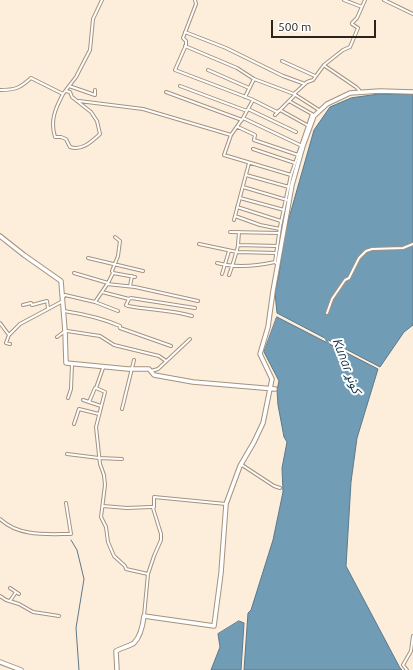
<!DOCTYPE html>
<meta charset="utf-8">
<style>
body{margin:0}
#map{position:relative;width:413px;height:670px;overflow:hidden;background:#fdeedc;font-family:Ubuntu,sans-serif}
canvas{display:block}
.scale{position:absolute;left:271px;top:20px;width:105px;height:18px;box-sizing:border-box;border:2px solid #2b241c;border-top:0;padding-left:5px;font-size:12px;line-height:14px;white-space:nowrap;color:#2b241c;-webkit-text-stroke:3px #fff;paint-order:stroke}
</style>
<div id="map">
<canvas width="413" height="670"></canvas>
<div class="scale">500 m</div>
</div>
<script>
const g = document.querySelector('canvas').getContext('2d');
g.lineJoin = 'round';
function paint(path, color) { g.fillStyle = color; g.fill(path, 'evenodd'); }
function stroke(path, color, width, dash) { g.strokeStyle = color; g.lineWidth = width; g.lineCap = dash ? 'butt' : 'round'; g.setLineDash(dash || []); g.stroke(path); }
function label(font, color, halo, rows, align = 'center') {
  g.font = font + ' Ubuntu,"Noto Sans Arabic",sans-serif'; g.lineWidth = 4; g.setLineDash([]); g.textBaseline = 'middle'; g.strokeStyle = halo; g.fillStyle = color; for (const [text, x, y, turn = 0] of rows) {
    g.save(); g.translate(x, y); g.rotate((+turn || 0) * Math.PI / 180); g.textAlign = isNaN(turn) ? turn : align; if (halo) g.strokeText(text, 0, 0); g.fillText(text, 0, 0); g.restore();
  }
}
const water = new Path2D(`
 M379,94h34v231l-9,7 -24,35 -103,-54 -2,-20 4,-19 6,-42 29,-102 16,-23 21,-9z
 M277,317l101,52 -21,69 -6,44 -5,84 54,102 2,2h-158l4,-57 3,-3 22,-70 10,-48 -1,-24 5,-26 -3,-5 -6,-32 -1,-15 2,-9 -15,-29z
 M239,621l5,2 -3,47h-30l9,-23 -2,-13z`);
const stream = new Path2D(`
 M71,540l6,10 7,29 -8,49 3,42`);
const river = new Path2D(`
 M325,336l4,10`);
const street = new Path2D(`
 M195,0l1,4 -13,34 3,3v4l-11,25 76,29 26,13 3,-2 27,15
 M344,0l18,7
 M384,0l29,14
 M185,32l41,16 57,28 22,8
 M185,46l52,22 17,11 40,15
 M282,61l33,15
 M325,66l31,21 3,3 1,2
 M208,70l41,18
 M69,86l26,9v-5
 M180,86l67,25
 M0,90c16,0 20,-2 31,-12l32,16 13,-17 14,-27 3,-31 9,-19
 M166,92l76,28
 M63,94c-8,15 -13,27 -8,43h6l5,2 4,8c12,4 21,-5 30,-13l-3,-13 -6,-9 -19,-15 -2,-5 -4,-1
 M245,97l9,-18
 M79,101l64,8 88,26 12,-17 59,28
 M289,101l23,13
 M248,109l48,23
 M319,110l-25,-16 13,-12 6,-2 11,-15 19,-15 7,-3 8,-19 -6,-4v-1l5,-5 8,-18
 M275,115l20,-20
 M243,118l10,-18
 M238,127l17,8 -1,5 44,15
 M231,135l-7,20 67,20
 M253,149l42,14
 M246,175l43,12
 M243,187l44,13
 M240,198l44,12
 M237,207l44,14
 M235,216l25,9 20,4
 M234,220l15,-57
 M230,232l49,1
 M199,244l38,8 39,1
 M238,245l1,-13
 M88,258l55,13
 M217,263c18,5 40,3 58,-1
 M277,264l-2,-2 5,-35 11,-52 21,-61 2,2
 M74,273l34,10 -1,1 28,3 63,14
 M113,273l22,4
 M222,274l7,-23
 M229,275c1,-2 9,-27 9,-30l39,1
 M130,286l2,-10
 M102,292l27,7 2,-1 64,10
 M63,297l2,-2 30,7 13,-19 5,-10 -1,-2 6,-15 2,-15 -5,-4
 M129,299l-3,6 2,1c21,4 44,4 64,10
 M95,302l23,9
 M23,305l8,-2 1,2 15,-4 1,7
 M64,311c19,3 38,7 56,15v2l51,18
 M327,313l5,-14 13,-19 4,-2 10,-20 7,-7 6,-2 31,-1 10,-4
 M0,323l9,12 11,-11 43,-23
 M9,335l-3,8 4,1
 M57,337l8,-6h2l33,5 14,9 45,11 7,5
 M103,368l-7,20 9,4 -9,35 4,37 4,11 1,10 -4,32 5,10 2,15 6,14 11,10 1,3 22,5 -4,42
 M151,371l7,-2 32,-30
 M68,398l3,-9 1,-25
 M83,400l18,6
 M89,402l6,-14
 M122,409l12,-49
 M74,424l5,-15 20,5
 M67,454l32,4 23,1
 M242,465l32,21 6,2
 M103,506l24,2 24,-1h3v-10l72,7
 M0,519c19,18 47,15 71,15l-5,-31
 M148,574l6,-18 7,-16v-6l-8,-26
 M10,588l9,6
 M0,596l6,4 13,4 14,8 26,4
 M10,601l6,-9
 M407,670l-4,-5 8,-14 2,-15`);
const secondary = new Path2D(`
 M0,236l24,19 37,26 4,50 1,32 62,6h21l5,6 39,7 82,7
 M0,662l21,8
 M117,670l-1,-19c5,-3 14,-5 18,-8 7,-7 9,-19 10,-27l70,10 7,-53 5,-69 14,-38 14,-24 9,-19 9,-44 -12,-25 8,-27 5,-36 19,-106 11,-39 11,-30 13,-12 23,-11 30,-2 33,1`);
const waterNames = [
 ["Kunar کونړ",347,366,69]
];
paint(water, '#719cb6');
stroke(water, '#5c7888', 1);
stroke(stream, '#5c7888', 1);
stroke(river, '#719cb6', 2.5);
stroke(street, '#a4927e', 4);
stroke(secondary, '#a4927e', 5.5);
stroke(street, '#fff', 2);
stroke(secondary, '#fff', 3.5);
label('italic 13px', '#0f3448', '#fff', waterNames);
</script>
